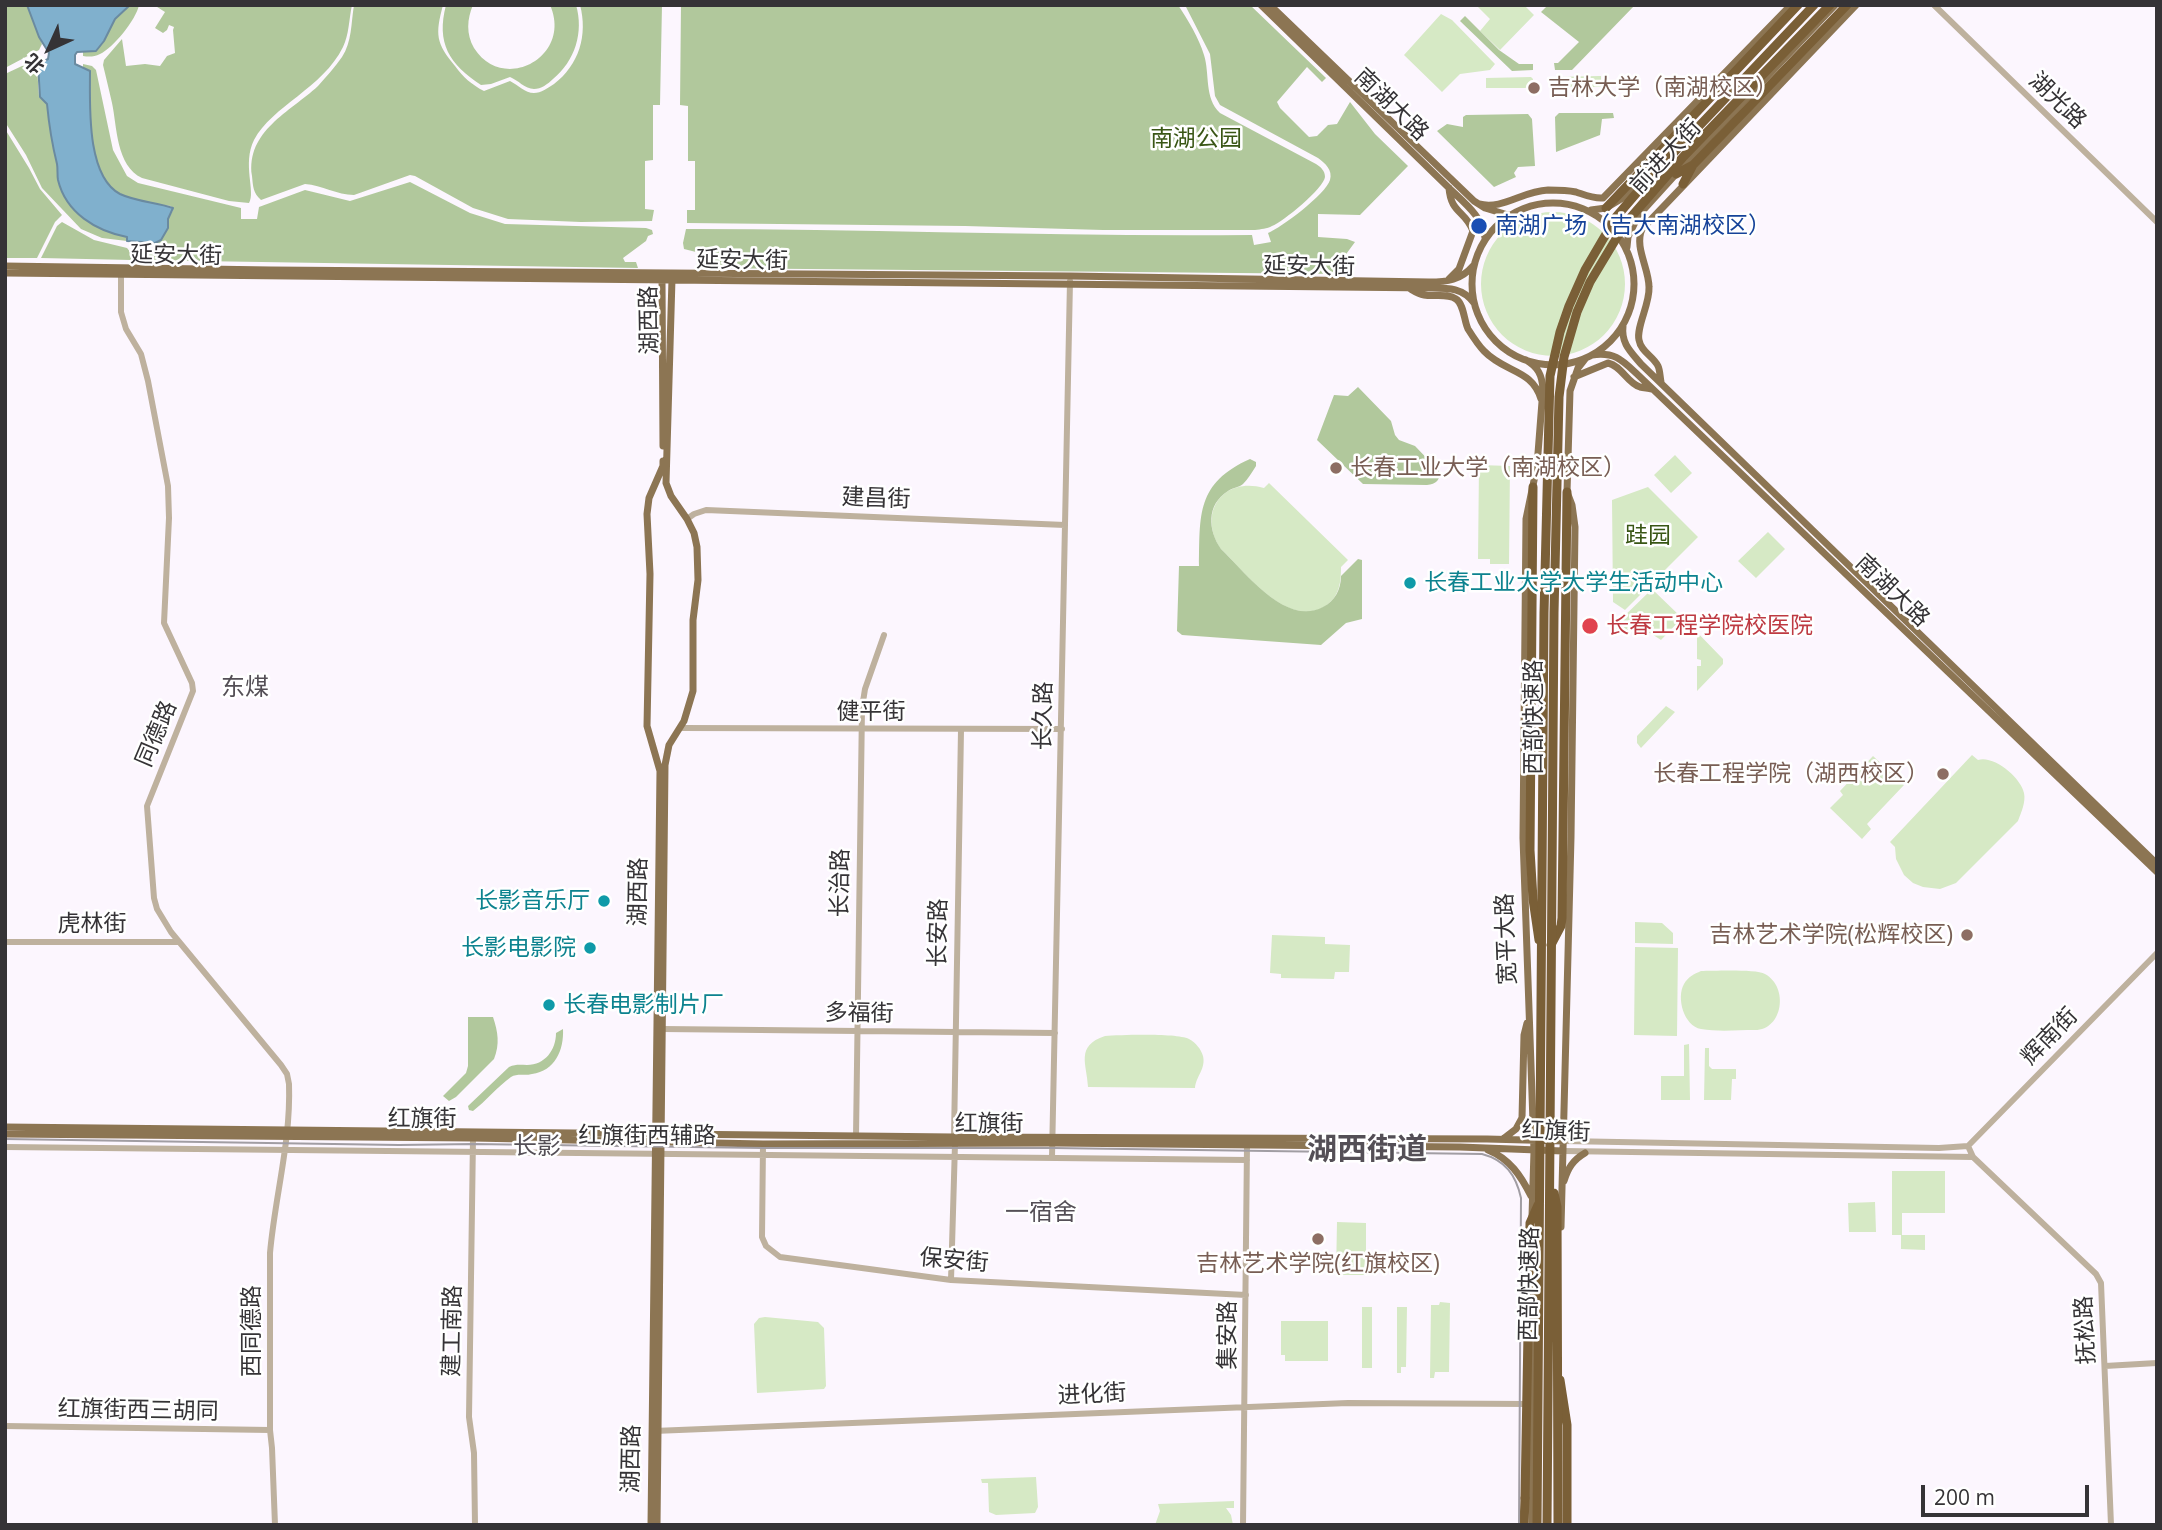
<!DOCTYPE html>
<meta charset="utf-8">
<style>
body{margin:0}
#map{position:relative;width:2162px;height:1530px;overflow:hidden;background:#fcf6fe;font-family:"Open Sans","Noto Sans SC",sans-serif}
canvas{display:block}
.frame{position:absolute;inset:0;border:7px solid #353336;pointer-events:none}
.north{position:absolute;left:14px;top:14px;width:70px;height:70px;-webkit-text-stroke:5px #fff;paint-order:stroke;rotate:225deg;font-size:19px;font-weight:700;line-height:28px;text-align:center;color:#353336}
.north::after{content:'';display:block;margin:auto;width:24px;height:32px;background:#353336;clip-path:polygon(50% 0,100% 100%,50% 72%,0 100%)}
.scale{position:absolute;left:1921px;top:1485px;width:168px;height:32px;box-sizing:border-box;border:4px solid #353336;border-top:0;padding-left:9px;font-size:21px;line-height:24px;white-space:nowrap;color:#353336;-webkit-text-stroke:5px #fff;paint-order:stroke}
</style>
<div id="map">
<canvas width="2162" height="1530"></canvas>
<div class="frame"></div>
<div class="north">北</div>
<div class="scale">200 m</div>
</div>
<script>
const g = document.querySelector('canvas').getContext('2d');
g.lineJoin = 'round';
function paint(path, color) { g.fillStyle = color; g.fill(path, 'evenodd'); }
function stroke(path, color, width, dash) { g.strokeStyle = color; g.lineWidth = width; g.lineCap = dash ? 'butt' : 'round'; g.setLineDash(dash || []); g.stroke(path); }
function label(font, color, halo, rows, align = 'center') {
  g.font = font + ' "Open Sans","Noto Sans SC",sans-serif'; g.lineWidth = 5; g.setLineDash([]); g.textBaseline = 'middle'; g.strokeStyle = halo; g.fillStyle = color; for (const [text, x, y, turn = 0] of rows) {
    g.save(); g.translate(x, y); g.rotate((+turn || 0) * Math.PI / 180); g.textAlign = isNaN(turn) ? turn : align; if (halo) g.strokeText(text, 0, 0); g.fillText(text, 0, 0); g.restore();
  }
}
const green = new Path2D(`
 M1476,5h48l10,10 -34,35 -20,-19 10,-12z
 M1441,14l11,6 43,44 -5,6 -30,4 -18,18 -38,-37z
 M1599,76h2v11h-51l1,-10z
 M1531,77l2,2v9h-47v-10z
 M1481 284a72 72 0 1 1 144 0a72 72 0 1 1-144 0Z
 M1675,455l17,18 -21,20 -17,-18z
 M1479,465l31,1 -1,98h-19v-5h-12z
 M1269,483l79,77 -7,7c0,17 -2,32 -19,41 -37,18 -76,-35 -101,-59 -24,-35 1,-73 43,-61z
 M1648,487l50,50 -73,73 -12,-8 -1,-102z
 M1768,532l17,17 -29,29 -18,-17z
 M1652,589l30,29 -21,22c-16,-12 -31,-15 -48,-4v-9z
 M1691,626l32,33v5l-26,27v-25h4v-6l-4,-1v-23l-8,-8z
 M1666,706l9,6 -34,36 -4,-5v-7z
 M1972,755l6,5c16,-5 43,18 46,33 2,9 -3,20 -6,28l-62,62 -16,6 -17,-2 -10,-4 -9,-8 -8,-16 -1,-12 -5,-5z
 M1873,756l31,29 -37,39 4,5 -9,10 -32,-31 13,-13 -3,-4z
 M1635,922l27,1 11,10v11l-38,-1z
 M1272,935l53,2v7l25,1 -1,27h-14l-1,7 -53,-1v-4l-11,-1z
 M1635,947l43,1 -1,88 -43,-1z
 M1701,971c13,0 55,-2 64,3 24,13 18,56 -10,56 -17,0 -37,2 -54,-1 -17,-3 -25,-31 -17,-45 4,-7 10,-10 17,-13z
 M1105,1036c16,-1 71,-3 84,3 7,4 12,10 14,17 3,13 -7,20 -8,32l-107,-1c-1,-23 -13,-41 17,-51z
 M1689,1044l1,56h-29v-24h23v-31z
 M1705,1048h4v18l3,3h24v10h-4l-1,21h-27z
 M1892,1171h53v42h-43v22h23v15l-24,-1v-14h-9z
 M1875,1202l1,30h-27l-1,-29z
 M1337,1222l29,1v52h-30z
 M1440,1302l10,1 -1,69h-14l-1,6h-4l1,-73h8z
 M1362,1307h10v61h-10z
 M1397,1307h10l-1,60h-5v6h-4z
 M765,1317l53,5 6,6 2,58 -2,3 -67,4 -3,-69 5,-6z
 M1281,1321h47v40h-43v-6h-4z
 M1036,1477l2,30 -3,6 -39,2 -7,-3 -1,-29h-6l-1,-4z
 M1234,1501v7h-8l5,7 2,10h-78l5,-14 -2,-7z`);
const forest = new Path2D(`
 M5,5h22l15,39 -3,6 -34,18z
 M130,5h9c-3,15 -26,43 -39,49 -6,3 -11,3 -17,2v-5h13l8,-10 11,-22z
 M154,5h198c-3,14 -3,30 -9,42 -20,41 -71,59 -89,93 -12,24 2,52 -5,63l-20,-2 -87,-23c-26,-12 -25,-52 -30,-75 -3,-13 -6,-26 -9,-38l1,-5 18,-21 4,27 19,-2 15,2 7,-10 8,-3 -2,-23 1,-3 -5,-2 -2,5 -4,3 -8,-5 10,-16z
 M354,5h89c-8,30 -7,38 12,61 8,11 17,19 29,25l26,-10c8,4 15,12 24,12 7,0 14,-5 20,-9 25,-19 34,-49 26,-79h82l-2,100h-7v55l-8,1v48l9,1 -2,11 -71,1 -73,-3 -35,-11 -58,-32 -5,-1 -56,20c-17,0 -32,-10 -49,-11l-44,16c-8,-7 -8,-14 -9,-24 -6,-45 38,-64 66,-90 8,-9 17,-19 24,-29 10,-15 9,-34 12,-52z
 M446,5h27c-6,14 -7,29 1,43 29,46 99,9 76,-43h26c8,27 -1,56 -23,74 -5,5 -12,10 -19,10 -9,0 -16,-9 -24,-12l-19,7 -10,1c-32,-21 -45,-42 -35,-80z
 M681,5h497c10,15 21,33 26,50 6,19 0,43 16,58l96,51c5,3 9,7 9,13 -1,11 -42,45 -53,49 -5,3 -11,3 -17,4h-152l-138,-4 -278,-3v-13h8v-49h-7v-55l-8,-1z
 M1185,5h65l76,73 -4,4 -15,-15 -30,35 3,6 29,29 8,-1 11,-11 9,-1 13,-22 25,32 33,32 -48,49 -42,-1v23l29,2 8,3 -11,15 1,17 -646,-6 3,-10 -2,-5 -16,-4 -1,-6 3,-14h5c187,0 374,8 561,6l2,10 17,-3 -3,-9c13,-5 58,-39 62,-53 3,-10 -5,-17 -12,-22l-98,-53 -5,-9 -5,-42z
 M1548,5h87l-63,65h-17l-1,-7h4l21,-21 -38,-30z
 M1465,16l34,34 20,14h14v6l-21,1 -52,-50z
 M39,58l3,4 -4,2 -1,3 2,30 8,7c1,20 6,40 10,60 1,5 0,11 2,16 9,33 36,51 68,57v4l-25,-3 -21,-9 -39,-41 -16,-33 -21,-33v-48z
 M83,64l9,2 4,4 17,80 14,26 11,7 103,25v11h16l2,-12 46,-17 45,11 60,-19 60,31 35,11 141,4 6,2 1,4 -5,2 -2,5 -23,17 2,4h11l2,6 -502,-8 6,-10 12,-2 1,-5 6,-3 7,-21 5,-9 -2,-4c-18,-2 -42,-5 -57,-16 -26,-20 -25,-89 -24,-119l-7,-3z
 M1559,113h54l1,5 -12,1 -2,16 -44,17 -1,-35z
 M1528,114l4,5 3,47 -17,1 -4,6 2,4 -22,10 -57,-56 10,-7 16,3v-10l3,-2z
 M5,129l24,39 11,21 22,26 -7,7 -18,36h-32z
 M62,222l32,18 33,8 4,5v7l-90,-2 16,-32z
 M1358,387l33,34 4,14 4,5 16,6 24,25c2,9 -3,13 -12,14l-64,-1 -46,-44 17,-45 14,1z
 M1250,459l6,3v4c-4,6 -8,13 -13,18 -3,3 -11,4 -15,7 -22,14 -20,39 -7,58 25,24 65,78 102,58 12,-6 18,-18 18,-31l17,-17 4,1v59l-16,4 -25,22 -139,-10 -5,-4 2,-65h20c1,-51 -3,-83 51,-107z
 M468,1017h25c5,15 7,27 1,42l-38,38 -7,4 -6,-5 23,-23 2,-7z
 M563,1029c1,21 -8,42 -31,45 -7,2 -15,-1 -21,3 -14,10 -25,24 -38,34l-4,-1 -1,-4 41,-39c7,-3 11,-2 18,-2 18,0 29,-15 29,-32z`);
const water = new Path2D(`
 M27,5h103l-15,14 -11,22 -8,10 -19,1 -2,3v9l15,7c0,33 -4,105 30,123 17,8 36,8 53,14l-5,11v9l-7,12 -6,3 -28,-2v-4c-31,-6 -61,-24 -69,-57 -1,-5 0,-11 -1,-16 -5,-20 -8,-39 -10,-60l-7,-7 -2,-33 10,-5 1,-6 -10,-16z`);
const minor = new Path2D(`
 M1934,5l223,217
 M121,271v41l5,17 15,25 7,27 20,105 1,32 -5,105 28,60 1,8 -46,115 7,92 3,11 14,23 110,133 6,9 2,10c2,58 -14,112 -19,169v177l2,18 3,77
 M687,519l7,-5 12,-4 359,15
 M680,728l382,1
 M5,942h174
 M662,1029l393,4
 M856,1136l6,-428 3,-19 19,-54
 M954,1137l7,-407
 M473,1138l-4,279 5,36 1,72
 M1564,1141l375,7 29,-2
 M763,1144l-1,93 4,9 14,11 171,23 295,15
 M1968,1146l5,11 123,117 5,9 10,242
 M1968,1146l189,-193
 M5,1147l1242,13
 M1563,1151l410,6
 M1052,1157l18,-876
 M951,1280l4,-136
 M2105,1366l52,-3
 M5,1426l265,4
 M654,1431l694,-28 180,1
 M1243,1525l4,-380`);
const major = new Path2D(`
 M1261,5l187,182c14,14 36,30 37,51
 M1270,5l204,196 11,7 23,7
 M1449,188c2,26 16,22 24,43l-14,38 -10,10
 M1472 284a81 81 0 1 1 162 0a81 81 0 1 1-162 0Z
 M1479,204c24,6 43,-13 69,-14 10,0 19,0 28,2 9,3 18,7 27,6l188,-193
 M1591,210l15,-2 20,-12 64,-67
 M1627,247l1,-10 10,-21 68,-75 129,-136
 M5,266l266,4 799,6 359,6c18,0 32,-2 44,-16
 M5,273l1427,15c17,0 31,0 42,15
 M1409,288c5,3 9,6 15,7 10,2 23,-2 32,4 8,5 8,22 12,30 5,8 10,16 16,22 21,22 48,18 57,48
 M1623,326c-2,17 7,25 18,38l516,500
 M1592,355c22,-3 29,4 44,18l521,499
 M1526,360c12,7 16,15 17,29l-6,77 -11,53 -3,319 11,313 -2,65
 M1574,377l34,-14c14,3 19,20 32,24 4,1 8,1 12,2
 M1661,382c-1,-5 -1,-12 -3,-16 -5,-10 -17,-14 -19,-26 -3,-13 11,-36 10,-53 0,-19 -15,-40 -7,-58l214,-224
 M663,446l-1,-166 3,-3
 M5,1127l949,10 533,2 77,2
 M5,1134l468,4 290,6 291,-1 406,4 103,4
 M1503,1139l13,-10 6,-11 2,-83 3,-12
 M1488,1150c22,9 33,26 43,46
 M1564,1181c4,-13 9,-21 21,-28
 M1561,1227l10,-390 4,-310 -3,-22 -5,-13 3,-101 8,-23 7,-9
 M651,1525l9,-754 -13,-45 3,-152 -3,-60 2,-16 14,-32v-5
 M657,1525l8,-760 4,-20 15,-24 9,-30v-71l5,-40 -1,-33 -3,-14 -7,-14 -16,-23 -5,-13 6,-204 -2,-2
 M1532,1525l1,-238`);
const highway = new Path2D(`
 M1676,174l17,-9
 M1683,184l10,-19 154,-160
 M1606,208l192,-203
 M1533,487l-3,363 3,49 6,41
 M1551,945l10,-19 1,-8 5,-426
 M1560,1380l7,45v100
 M1524,1525l1,-27`);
const tram = new Path2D(`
 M5,1139l394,6 74,-1 290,4h290l429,6c23,6 34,21 39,44l-2,327`);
const highwayBridge = new Path2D(`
 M1554,1193l3,14 1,318
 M1525,1498l5,-275 8,-18
 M1537,1525l7,-912 6,-237 10,-44 9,-26 16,-36 31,-53 30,-35 168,-177
 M1547,1525l7,-912 5,-216 5,-40 13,-45 13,-30 35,-58 59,-68 146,-151`);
const markers = [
 [1534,88,7,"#8d6e63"],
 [1479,226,9,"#1a4fb4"],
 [1336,468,7,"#8d6e63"],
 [1410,583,7,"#0f9aa8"],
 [1590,626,9,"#e0444e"],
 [1943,774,7,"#8d6e63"],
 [604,901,7,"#0f9aa8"],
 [1967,935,7,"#8d6e63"],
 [590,948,7,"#0f9aa8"],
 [549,1005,7,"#0f9aa8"],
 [1318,1239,7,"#8d6e63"]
];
const educationNames = [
 ["吉林大学（南湖校区）",1548,88],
 ["长春工业大学（南湖校区）",1350,468],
 ["长春工程学院（湖西校区）",1929,774,"right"],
 ["吉林艺术学院(松辉校区)",1953,935,"right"],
 ["吉林艺术学院(红旗校区)",1318,1264,"center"]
];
const streetNames = [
 ["湖光路",2057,101,44],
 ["南湖大路",1391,105,44],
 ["前进大街",1666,157,-47],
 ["延安大街",176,256,1],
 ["延安大街",742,261,1],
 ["延安大街",1309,267,1],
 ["湖西路",650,320,-91],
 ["建昌街",876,499,2],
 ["南湖大路",1892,591,44],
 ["健平街",871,712],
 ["长久路",1044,716,-89],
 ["西部快速路",1534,717,-90],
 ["同德路",157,734,-67],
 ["长治路",841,883,-89],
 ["湖西路",639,892,-89],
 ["虎林街",92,924],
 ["长安路",939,933,-89],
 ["宽平大路",1507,939,-92],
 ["多福街",859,1014,1],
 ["辉南街",2050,1037,-46],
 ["红旗街",422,1119],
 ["红旗街",989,1124],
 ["红旗街",1556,1132,2],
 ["红旗街西辅路",647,1136],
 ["保安街",954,1261,5],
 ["西部快速路",1530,1284,-89],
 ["抚松路",2086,1330,-93],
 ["西同德路",252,1331,-90],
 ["建工南路",453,1331,-89],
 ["集安路",1228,1335,-90],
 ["进化街",1092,1395,-3],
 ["红旗街西三胡同",138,1411,1],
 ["湖西路",632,1459,-89]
];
const parkNames = [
 ["南湖公园",1196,139],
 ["跬园",1648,536]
];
const transitNames = [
 ["南湖广场（吉大南湖校区）",1495,226]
];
const cultureNames = [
 ["长春工业大学大学生活动中心",1424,583],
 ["长影音乐厅",590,901,"right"],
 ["长影电影院",576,948,"right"],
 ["长春电影制片厂",563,1005]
];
const healthNames = [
 ["长春工程学院校医院",1606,626]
];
const neighbourhoodNames = [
 ["东煤",245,688],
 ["长影",537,1147],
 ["一宿舍",1041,1213]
];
const districtNames = [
 ["湖西街道",1367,1150]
];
paint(green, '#d6e9c5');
paint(forest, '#b1c89c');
paint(water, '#80b0cd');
stroke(water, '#6a8aa0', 2);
stroke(minor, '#beb19e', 6);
stroke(major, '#8c7553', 7);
stroke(highway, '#7a5f37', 9);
stroke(tram, '#a19da3', 2);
stroke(highwayBridge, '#7a5f37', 9);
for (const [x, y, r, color] of markers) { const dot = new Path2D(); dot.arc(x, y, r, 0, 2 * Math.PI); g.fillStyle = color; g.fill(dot); stroke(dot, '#fff', 2.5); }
label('23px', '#785e54', '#fff', educationNames, 'left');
label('23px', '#353336', '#fff', streetNames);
label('23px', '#395615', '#fff', parkNames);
label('23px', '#164399', '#fff', transitNames, 'left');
label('23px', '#0d838f', '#fff', cultureNames, 'left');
label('23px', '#be3a42', '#fff', healthNames, 'left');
label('24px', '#544f56', '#fff', neighbourhoodNames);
label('bold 30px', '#544f56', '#fff', districtNames);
</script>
